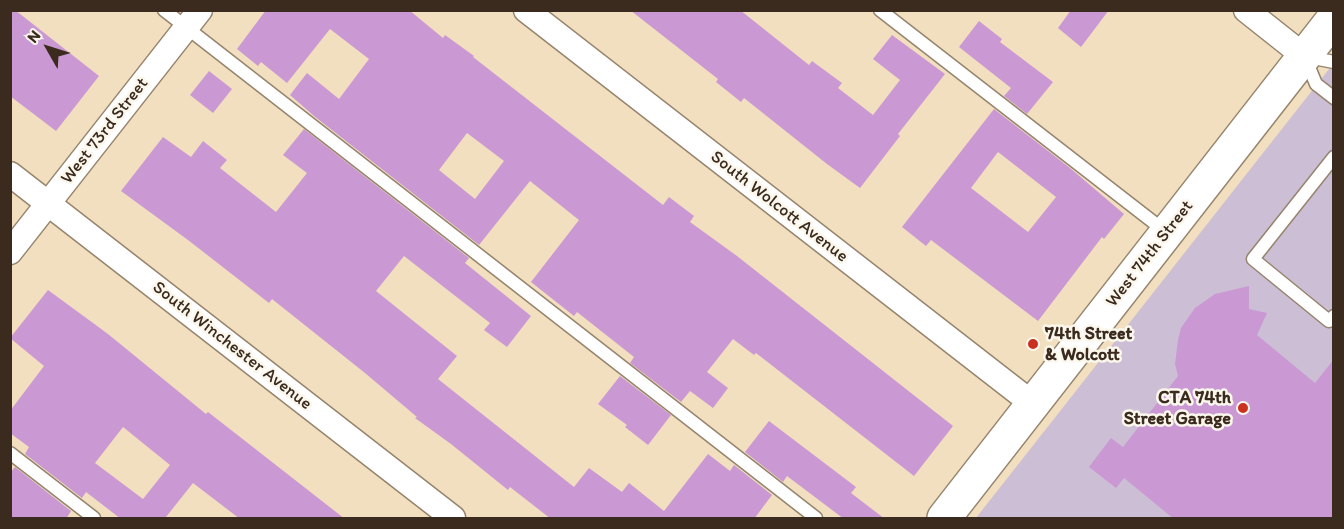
<!DOCTYPE html>
<style>
body{margin:0}
#map{position:relative;width:1344px;height:529px;overflow:hidden;background:#f1dfbf;font-family:Itim,sans-serif}
canvas{display:block}
.frame{position:absolute;inset:0;border:12px solid #3b2a1e;pointer-events:none}
.north{position:absolute;left:18px;top:18px;width:60px;height:60px;-webkit-text-stroke:4px #fbf7ec;paint-order:stroke;rotate:309deg;font-size:16px;font-weight:700;line-height:24px;text-align:center;color:#3b2a1e}
.north::after{content:'';display:block;margin:auto;width:21px;height:27px;background:#3b2a1e;clip-path:polygon(50% 0,100% 100%,50% 72%,0 100%)}
</style>
<div id="map">
<canvas width="1344" height="529"></canvas>
<div class="frame"></div>
<div class="north">N</div>
</div>
<script>
const g = document.querySelector('canvas').getContext('2d');
g.lineJoin = 'round';
function paint(path, color) { g.fillStyle = color; g.fill(path, 'evenodd'); }
function stroke(path, color, width, dash) { g.strokeStyle = color; g.lineWidth = width; g.lineCap = dash ? 'butt' : 'round'; g.setLineDash(dash || []); g.stroke(path); }
function label(font, color, halo, rows, align = 'center') {
  g.font = font + ' Itim,sans-serif'; g.lineWidth = 5; g.setLineDash([]); g.textBaseline = 'middle'; g.strokeStyle = halo; g.fillStyle = color; for (const [text, x, y, turn = 0] of rows) {
    g.save(); g.translate(x, y); g.rotate((+turn || 0) * Math.PI / 180); g.textAlign = isNaN(turn) ? turn : align; if (halo) g.strokeText(text, 0, 0); g.fillText(text, 0, 0); g.restore();
  }
}
const industrial = new Path2D(`
 M1333,64v454h-357z`);
const building = new Path2D(`
 M10,10h5l84,66 -43,55 -46,-35z
 M266,10h143l34,28 2,-3 29,21 -1,1 190,148 6,-8 25,19 -4,6 47,34 216,170 -39,50 -158,-123 -2,2 -21,-16 -26,33 21,16 -15,20 -23,-17 -9,11 -51,-39 4,-6 -57,-45 -3,4 -43,-34 48,-62 -49,-39 -51,64 -165,-129 -24,-21 17,-22 32,26 30,-40 -39,-30 -43,54 -26,-21 -3,4 -21,-17zM467,133l37,28 -29,38 -36,-29z
 M630,10h110l69,55 3,-4 30,22 -4,5 35,27 27,-35 -27,-21 19,-24 53,39 -47,60 2,2 -40,52 -33,-24 -83,-66 -3,4 -25,-20 2,-3z
 M1071,10h38l-28,37 -23,-19z
 M979,21l23,18 -2,3 53,40 -26,32 -23,-18 7,-8 -52,-41z
 M209,71l23,18 -19,24 -23,-18z
 M994,109l76,59 54,46 -20,25 -2,-2 -64,84 -107,-81 -5,6 -24,-19zM998,152l58,45 -28,35 -57,-44z
 M304,129l165,129 -4,5 66,53 -24,31 -23,-17 6,-7 -86,-67 -28,35 81,65 -19,23 136,108 15,-19 33,24 7,-9 35,28 44,-57 22,17 4,-6 38,30 -18,24h-203l-41,-32 -2,3 -57,-46 -36,-26 2,-1 -52,-44 -93,-74 -3,4 -81,-63 -67,-49 42,-54 28,20 12,-16 24,19 -7,8 56,44 31,-39 -24,-18z
 M1249,286v23l18,4 -10,22 58,48 19,-24v160h-160l-50,-41 -8,10 -27,-21 22,-29 12,9 55,-71 -3,-12 3,-24 3,-12 14,-20 20,-14z
 M48,290l60,44 98,80 2,-2 137,107h-105l-47,-36 -27,34 3,2h-48l-35,-27 -4,6 -57,-44 4,-7 -19,-14v-22l34,-45 -34,-28zM123,427l47,38 -27,34 -48,-36z
 M620,376l51,39 -23,30 -23,-18 2,-2 -29,-21z
 M769,421l87,66 -5,6 34,26h-41l-57,-43 -4,6 -38,-30z
 M15,467l56,44 -5,8h-56v-46z`);
const lane = new Path2D(`
 M164,10l652,508
 M880,10l286,222
 M1308,57l26,5
 M1306,60l10,24 18,14
 M1334,157l-81,102 76,62 5,-5
 M10,453l84,65`);
const street = new Path2D(`
 M526,10l507,394
 M1246,10l58,46
 M10,174l443,344
 M10,252l190,-242`);
const secondary = new Path2D(`
 M944,518l390,-500`);
const markers = [
 [1033,344,6,"#c8321e"],
 [1243,408,6,"#c8321e"]
];
const streetNames = [
 ["West 73rd Street",105,131,-52],
 ["South Wolcott Avenue",779,207,38],
 ["West 74th Street",1150,254,-52],
 ["South Winchester Avenue",232,346,38]
];
const poiNames = [
 ["74th Street",1045,334],
 ["& Wolcott",1045,355],
 ["CTA 74th",1231,398,"right"],
 ["Street Garage",1231,419,"right"]
];
paint(industrial, '#ccbed4');
paint(building, '#ca99d4');
stroke(lane, '#96846e', 15);
stroke(street, '#96846e', 27);
stroke(secondary, '#96846e', 36);
stroke(lane, '#fff', 12);
stroke(street, '#fff', 24);
stroke(secondary, '#fff', 33);
for (const [x, y, r, color] of markers) { const dot = new Path2D(); dot.arc(x, y, r, 0, 2 * Math.PI); g.fillStyle = color; g.fill(dot); stroke(dot, '#fbf7ec', 2); }
label('18px', '#3b2a1e', '#fbf7ec', streetNames);
label('bold 18px', '#3b2a1e', '#fbf7ec', poiNames, 'left');
</script>
